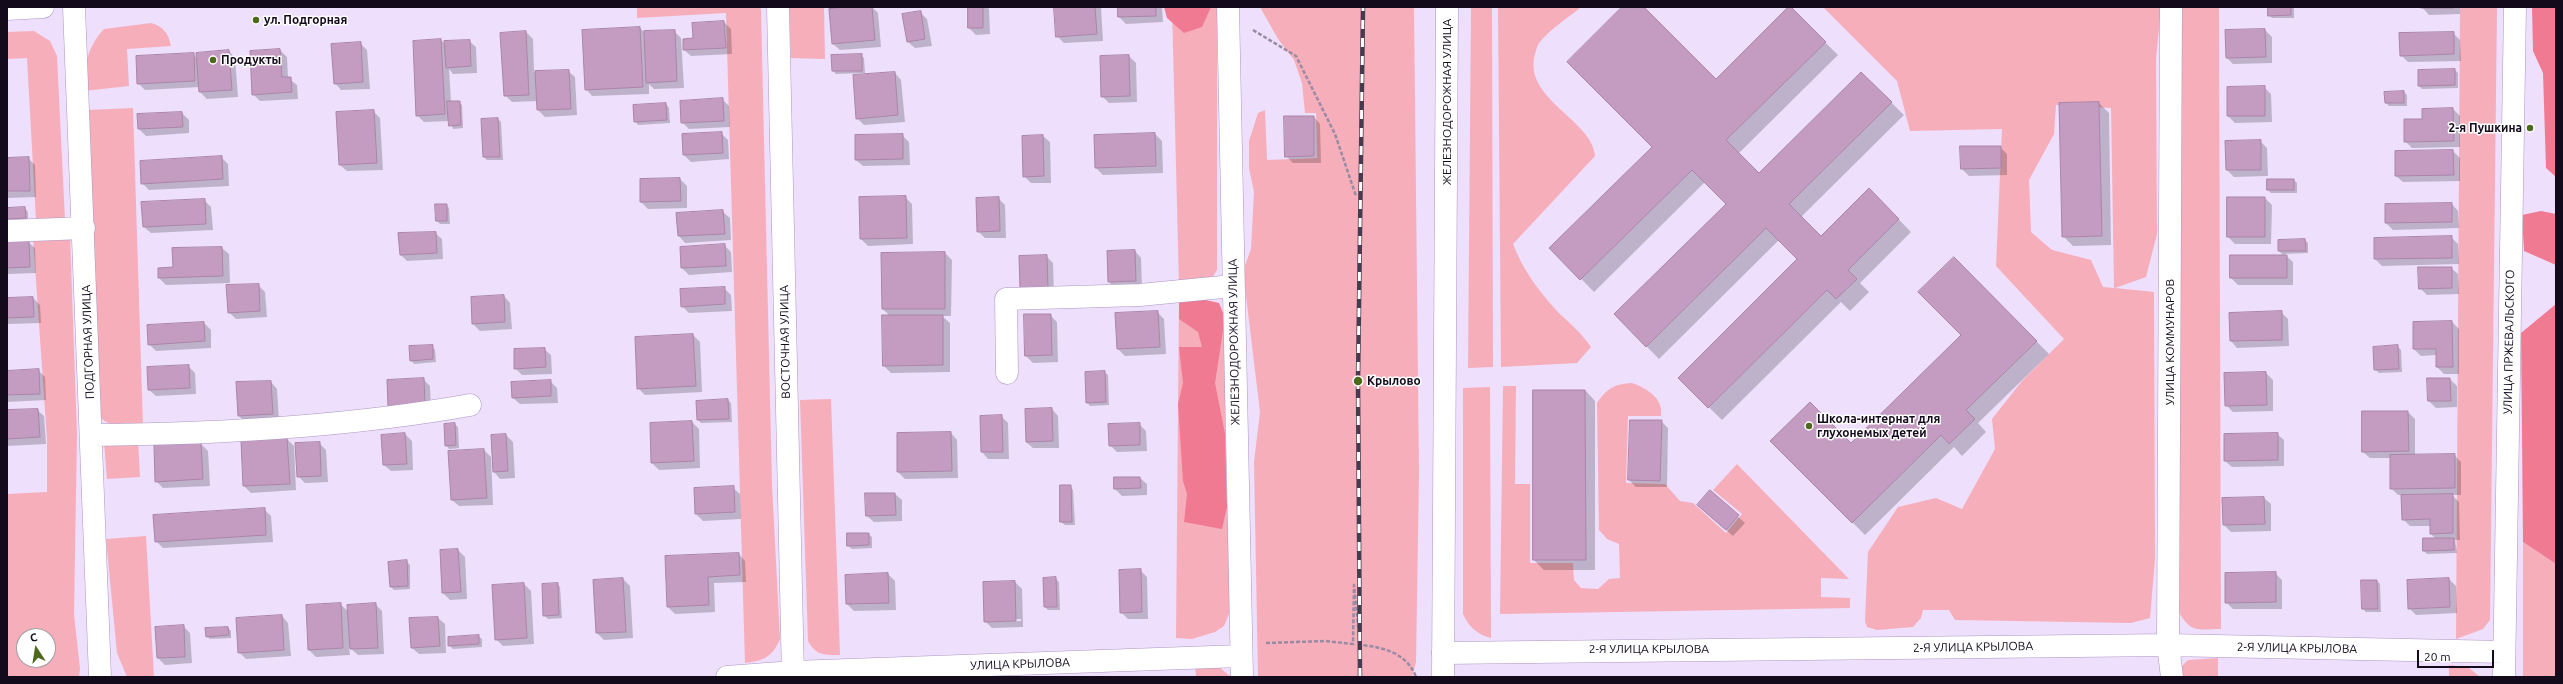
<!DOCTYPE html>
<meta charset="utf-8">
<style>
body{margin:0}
#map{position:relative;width:2563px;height:684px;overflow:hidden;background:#eedffd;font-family:Ubuntu,sans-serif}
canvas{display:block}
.frame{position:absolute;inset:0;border:8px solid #130a1b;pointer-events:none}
.north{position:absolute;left:16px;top:628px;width:40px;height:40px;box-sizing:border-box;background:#fff;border:1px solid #a19da4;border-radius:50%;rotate:348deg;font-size:11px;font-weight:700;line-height:16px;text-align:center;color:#130a1b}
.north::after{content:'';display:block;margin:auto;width:14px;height:18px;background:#4c691c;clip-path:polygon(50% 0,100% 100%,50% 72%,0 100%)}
.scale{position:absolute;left:2417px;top:650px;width:77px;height:18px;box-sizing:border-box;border:2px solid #130a1b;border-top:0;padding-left:5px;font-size:12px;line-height:14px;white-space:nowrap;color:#130a1b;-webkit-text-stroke:3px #fff;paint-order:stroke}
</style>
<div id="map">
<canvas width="2563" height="684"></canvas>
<div class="frame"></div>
<div class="north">С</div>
<div class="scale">20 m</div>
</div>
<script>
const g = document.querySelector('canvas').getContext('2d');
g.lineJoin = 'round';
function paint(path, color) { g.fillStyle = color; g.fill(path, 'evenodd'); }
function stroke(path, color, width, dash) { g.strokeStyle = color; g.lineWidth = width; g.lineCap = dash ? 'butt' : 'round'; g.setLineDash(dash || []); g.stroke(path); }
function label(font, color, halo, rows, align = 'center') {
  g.font = font + ' Ubuntu,sans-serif'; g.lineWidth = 3; g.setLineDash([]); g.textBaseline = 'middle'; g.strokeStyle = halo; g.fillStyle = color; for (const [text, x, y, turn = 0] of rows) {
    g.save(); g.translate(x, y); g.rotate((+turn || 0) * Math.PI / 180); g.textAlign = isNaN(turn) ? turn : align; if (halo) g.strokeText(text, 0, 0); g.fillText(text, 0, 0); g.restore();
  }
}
const green = new Path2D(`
 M637,7h123l1,3 11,475 8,154c-7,17 -16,22 -35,24l-19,-650 -89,5z
 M789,7h35l1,52 -34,-1z
 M1172,7h45v263l-5,8 -33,7z
 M1260,7h154l5,467 -3,188 -4,15h-154l-4,-215 6,-50 -17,-141 8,-22 3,-57 -5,-24v-27l9,-28 7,-3 2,50 50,-2 -1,-45h-11l-3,-30 -8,-23 -16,-21z
 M1471,7h21l1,360 -25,1z
 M1498,7h83c-13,11 -31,22 -42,36 -2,3 -3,8 -4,11 -13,45 58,66 60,102l-82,88c10,26 25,46 44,67 12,12 24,21 34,36l-14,16 -76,4z
 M1823,7h338l-5,52 1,175 -11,43 -31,11 39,4 1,267 -5,59 -19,5 -176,-3 -6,-10h-26l-2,8 -8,9 -36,3 -10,-3 -2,-6 3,-69 30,-45 38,-9 26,11 33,-60 -3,-30 30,-38 42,-42 -68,-73 6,-137 -92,2 -13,-50zM2056,105l55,3 3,180 -11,-1 -12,-27 -39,-10 -21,-18 -2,-52 25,-46z
 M2180,7h39l2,622c-22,0 -30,5 -42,-17z
 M2460,7h37l-7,613 -7,9 -27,10z
 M151,23c13,4 17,10 20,23l-44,3 2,37 -45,5c0,-24 3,-44 20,-62z
 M34,31l16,10 7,15 8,164h-29l-9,-162 -20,1v-27z
 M133,108l10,319c-17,0 -35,1 -46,-13l-10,-304z
 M70,237l7,197 -3,180 6,55 -1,8h-72v-183l40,-2v-53l-14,-201zM24,636h24v24h-24z
 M1179,298l40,5 6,15 1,182 4,33 1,76 -7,17 -9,6 -23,7 -16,-1z
 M1632,383c14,5 32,15 29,33h-33l-2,67 39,1 15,17 13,2 33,30 16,-19 -29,-24 24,-26 112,115 -28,-1v19l29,1v10l-350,6 3,-228h13l-1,98h15v79h43l1,17 7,8 17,1 11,-10 11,-1 -1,-34 -12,-5 -8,-9 -2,-127c10,-15 18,-19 35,-20z
 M1490,387l1,251c-13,-3 -23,-12 -28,-24v-226z
 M831,399l9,256c-15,0 -24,1 -32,-14l-8,-241z
 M138,439l2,38 -33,2 -3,-37z
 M146,536l8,141h-27l-10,-24 -11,-114z
 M2523,542l33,22v113h-33z
 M2218,658v19h-37v-10l7,-7z
 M1195,665l24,2 12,10h-35z
 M2449,665l19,2 12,10h-31z`);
const forest = new Path2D(`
 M1164,7h47l-9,20 -18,6 -17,-15z
 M2532,7h24v170l-10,-9 -3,-95 -10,-22z
 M2541,211l15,3v51l-32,-14 -2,-36z
 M1179,298h18l22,5 6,15 -10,65 10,51 2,73 -5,22 -38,-7 3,-28 -4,-13 -5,-77 5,-21 -4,-36h23l-4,-15 -19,-13z
 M2556,304v260l-33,-22 -2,-209z`);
const shadow = new Path2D(`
 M872,7l6,6 3,34 -41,3 -7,-6 -3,-34z
 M969,7h18l2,2 1,25 -14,1 -7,-7z
 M1055,7h46l2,34 -39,2 -7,-7z
 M1119,7h43l1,15 -37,2 -7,-7z
 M1624,7h19l73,73 73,-73 49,48 -100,99 21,21 102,-102 43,42 -103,102 20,20 48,-48 42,43 -51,51 9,9 -19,19 -9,-9 -119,118 -43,-42 120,-119 -20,-19 -120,119 -44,-45 112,-110 -22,-22 -111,110 -43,-44 102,-101z
 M2269,7h25v11h-22l-3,-3z
 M2422,7h38v7l-31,1z
 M920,12l7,7 5,27 -17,2 -7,-6z
 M724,22l7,7 1,25 -41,2 -7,-6z
 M640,28l4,4 30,-1 7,7 3,50 -30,1 -5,-5v10l-57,2 -6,-7z
 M2265,30l7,7v26l-39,1 -6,-6z
 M526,32l7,7 1,33 34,-1 7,6 2,38 -32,2 -7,-7v-9l-26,1 -7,-7z
 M2453,33l7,7 1,21 -53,1 -7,-7z
 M441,40l5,5 23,-4 7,6 1,26 -24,1 -4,-5 2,33h8l3,3 1,23 -10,1 -3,-8 -26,1 -7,-7z
 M360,43l7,7 3,39 -29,1 -6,-7z
 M280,50l7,7 1,21 9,7 1,14 -38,2 -7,-7z
 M229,51l6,7 3,39 -31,2 -7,-7v-5l-55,3 -7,-7 55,-29 5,5z
 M861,55l3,3 1,15 -29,1 -3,-3z
 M1129,56l7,7 1,39 -28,1 -7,-7z
 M2455,70l3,3v15l-36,1 -3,-3z
 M895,73l6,7 4,42 -41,3 -7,-7z
 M2264,87l7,7 1,28 -37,1 -7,-7z
 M2404,92l3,3v11h-18l-3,-3 -1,-10z
 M722,99l7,7 1,21 -41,2 -7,-7z
 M2099,103l10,10 2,132 -38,1 -10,-10z
 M666,104l3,4 1,15 -32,2 -3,-4z
 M2453,109l7,7v31l-48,1 -7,-7 18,-21z
 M373,111l7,7 3,52 -36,1 -7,-6z
 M182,113l7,7v13l-43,3 -7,-7 -1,-14z
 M1314,117l6,7 1,39h-28l-7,-7z
 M498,119l3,3 2,38h-16l-3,-3z
 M721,133l7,7 1,19 -38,3 -7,-7z
 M1155,134l7,7 1,32 -60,2 -7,-7z
 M902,135l7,7 1,23 -47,1 -7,-6z
 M1043,136l7,6 1,41h-20l-7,-7z
 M2260,141l7,7 1,28 -34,1 -7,-7z
 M2000,147l7,7v21l-38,1 -7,-7z
 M2453,151l7,7v23l-57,1 -7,-6z
 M221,157l7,7 1,22 -80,4 -7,-7z
 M28,158l7,7 1,32 -29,1v-39z
 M680,179l7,7v22l-39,1 -7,-7z
 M2268,180h26l3,3v10h-26l-3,-3z
 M905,197l7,7 1,40 -45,2 -7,-7 -1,-41z
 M998,198l7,7 1,33h-21l-7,-7z
 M2265,198l7,7 -1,39h-36l-7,-7z
 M204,200l7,7 2,23 -62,3 -7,-6z
 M2452,204l6,7 1,17 -66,2 -7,-7v-18z
 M436,205h10l3,3 1,16h-10l-3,-3z
 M25,208l3,4v9l-21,1v-13z
 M723,212l7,6 1,22 -46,3 -6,-7z
 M435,233l7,6 1,20 -36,2 -7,-7z
 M2451,237l7,7 1,20 -77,2 -7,-7z
 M2305,240l3,3v10l-24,1 9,8v23h-55l-7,-7 53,-22 -5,-5z
 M7,242h21l7,6 1,25 -29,1z
 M724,245l7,7 1,20 -43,3 -7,-7 -1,-20z
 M222,248l7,6 1,29 -64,2 -7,-7 15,-10z
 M1135,251l6,7 1,30h-27l-6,-6z
 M945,253l7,7 -1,56h-9l8,7v49l-59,1 -7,-7 6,-50 -7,-7z
 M1046,256l7,7 1,32 -26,1z
 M1954,258l95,96 -71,69 8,9 -24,24 -8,-9 -89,88 -93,-94 79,3 112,-109z
 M2451,268l7,6 1,20 -32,1 -7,-7z
 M258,285l7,7 2,25 -31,2 -7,-7z
 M724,288l7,7 1,16 -43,2 -7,-7z
 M504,296l6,7 2,26 -32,2 -7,-7z
 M33,298l7,7 1,18 -34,1v-25z
 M1157,312l7,7 2,35 -41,2 -7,-7z
 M2281,312l7,7 1,27 -52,2 -6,-7 -1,-27z
 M1050,315l7,7 1,40 -25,1 -7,-7z
 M2452,322l7,7v45h-15l-7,-7v-12l-16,1 -7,-7z
 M204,323l7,7v18l-55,3 -7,-7z
 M693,335l7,7 2,50 -57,3 -7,-7 -2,-50z
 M432,346l3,4 1,12 -22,2 -3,-4z
 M2397,346l4,4 1,22 -23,1 -4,-4z
 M544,349l7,6 1,19 -30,1 -7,-7z
 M188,366l7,7 1,21 -40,2 -7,-6z
 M38,370l7,7 1,23 -39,2v-30z
 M1104,372l4,3 1,30 -19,1 -3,-4z
 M2266,373l7,7v31l-40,1 -7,-7z
 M423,379l7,7 1,26 -35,2z
 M2428,379h22l7,7v21l-21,1 -7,-7z
 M550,381l7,7 1,15 -38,1 -7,-6z
 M271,382l6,7 2,32 -33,2 -7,-7z
 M1585,390l10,11v169h-51l-10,-10z
 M728,400l3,3 1,19 -31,1 -3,-3z
 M1052,409l6,7 1,32h-26l-7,-6z
 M37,410l7,6 2,28 -39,2v-35z
 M2408,412l7,7v37l39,-1 7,7v33h-9l7,7 1,38h-5l2,13 -30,1 -3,-3 12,-12 -5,-5v-8h-21l-7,-7 -1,-24h-4l-7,-7v-30h-21l-7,-6z
 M1001,416l7,7 1,36h-21l-6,-7 -1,-35z
 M1661,421l7,7 -1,59h-31l-7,-7z
 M692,422l7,7 1,39 -41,2 -7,-7 -1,-39z
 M454,424l4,3 1,21 -10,1 -3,-4z
 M1139,424l7,7 1,20 -30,1 -7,-7z
 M951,433l6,7 1,38 -53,1 -7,-7z
 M405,434l7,7 1,29 -22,1 -7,-6z
 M2277,434l7,6v26l-52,1 -7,-6z
 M506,435l7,7 2,36 -15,1 -6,-7z
 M287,439l7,7 2,44 -45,3 -7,-7z
 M319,443l7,7 2,32 -23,1 -7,-7z
 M201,444l7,7 2,35 -47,2 -7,-7 -1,-35z
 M484,450l7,7 2,48 -34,1 -7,-6z
 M1140,478l7,6v11l-25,1 -7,-7z
 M1070,486l3,4 2,35h-10l-4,-3z
 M733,488l7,6 1,25 -38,2 -7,-7 -1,-25z
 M1710,491l35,32 -12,13 -28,-24z
 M895,494l7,6v21l-28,1 -7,-6z
 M2264,498l7,6v27l-40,1 -7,-7z
 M264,509l7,7 2,26 -110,6 -7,-7z
 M868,534l4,3v11l-20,1 -4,-3z
 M458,550l7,7 2,42 -17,1 -7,-7z
 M739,554l6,7 1,21 -32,1 1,29 -40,2 -7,-7z
 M406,561l4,4v24l-16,1 -3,-3z
 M1140,570l7,7 1,42h-20l-7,-7z
 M2275,573l7,7v29h-49l-7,-7z
 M888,574l7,7 1,29 -42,1 -7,-7z
 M1055,578l4,4 1,28h-12l-3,-3z
 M623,579l7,7 3,52 -29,2 -7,-7z
 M2449,579l7,7 1,27 -41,2 -7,-7z
 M2362,581h15l3,3 1,28h-15l-3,-3z
 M1015,582l7,7 1,38 -31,1 -7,-7zM1021,619v2l-31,1v-2z
 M524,584l7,7 3,53 -31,2 -7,-7z
 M557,584l3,3 2,31 -14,1 -4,-4z
 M340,604l9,8 26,-8 7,7 2,43 -26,1 -9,-8 1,8 -34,2 -7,-7 -2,-44z
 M282,616l6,7 3,33 -45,3 -7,-7z
 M438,618l7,6 1,29 -27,1 -7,-6z
 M183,626l7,7 2,30 -27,2 -7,-7 -2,-30z
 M228,628l3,3v7l-21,1 -3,-3z
 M478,636l4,3v8l-29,2 -4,-4z`);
const building = new Path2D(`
 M872,7l3,33 -43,4 -3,-35z
 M968,7h15v21h-15z
 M1054,7h41l2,27 -41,3z
 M1118,7h38v9l-38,1z
 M1622,7h22l72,72 72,-72h3l35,35 -100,98 33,33 102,-101 31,30 -103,102 32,32 48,-48 30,31 -51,51 9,9 -21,20 -9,-9 -119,118 -30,-30 119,-119 -31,-31 -120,119 -32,-33 112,-110 -34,-34 -112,110 -31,-32 103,-101 -85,-85z
 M2268,7h23v8l-23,1z
 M2421,7h33v1h-33z
 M921,11l4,28 -18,3 -5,-28z
 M724,21l2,27 -43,2v-11l10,-1 -1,-15z
 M640,27l3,60 -58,3 -3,-60z
 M2265,29l1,28 -40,1 -1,-28z
 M675,30l2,51 -31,2 -2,-52z
 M526,31l3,64 -25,1 -4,-63z
 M2454,32v22l-54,2 -1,-23z
 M441,39l4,75 -29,2 -3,-75z
 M470,40l1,26 -25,2 -2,-27z
 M361,42l2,40 -29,2 -3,-40z
 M280,49l2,28h9l1,15 -40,3 -2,-44z
 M229,50l3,40 -33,2 -3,-39z
 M194,53l1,28 -58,3 -1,-28z
 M862,54v17h-30l-1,-16z
 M1129,55l1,41 -29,1 -1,-41z
 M2455,69v16l-37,1v-16z
 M569,70l2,39 -34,1 -2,-39z
 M895,72l3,43 -42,4 -3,-44z
 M2265,86v30h-38v-29z
 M2404,91v12h-19l-1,-11z
 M723,98l1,23 -43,2 -1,-22z
 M447,101h13l1,24 -12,1z
 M2099,102l3,134 -40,1 -3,-134z
 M666,103l1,17 -33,2 -1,-17z
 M2453,108l1,33 -50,1v-23h18v-10z
 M374,110l3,53 -38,2 -3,-53z
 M182,112l1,15 -45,2 -1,-15z
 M1284,116h30v40l-29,1z
 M498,118l2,39h-17l-2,-38z
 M722,132l1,21 -40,2 -1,-21z
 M1155,133l1,33 -61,2 -1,-33z
 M903,134v25l-48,1v-25z
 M1043,135l1,41 -21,1 -1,-41z
 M2261,140v30h-35l-1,-29z
 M1960,146h41v22l-40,1z
 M2453,150l1,25 -59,1v-25z
 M222,156l1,23 -82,5 -1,-23z
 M29,157l1,34h-23v-33z
 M680,178l1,23 -41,1v-23z
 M2267,179h27v11h-27z
 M906,196l1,42 -47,1 -1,-42z
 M999,197l1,34 -23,1 -1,-34z
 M2227,197h38v40h-38z
 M205,199l1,25 -63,3 -2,-25z
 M2452,203v19l-67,1v-19z
 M435,204h12v17h-11z
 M25,207l1,11 -19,1v-11z
 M723,210l2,24 -47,2 -2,-23z
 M436,232l1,21 -37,2 -2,-22z
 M2452,236v22l-78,1v-21z
 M2305,239l1,12h-28v-11z
 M7,241h22l1,26 -23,1z
 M725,244l1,22 -45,2 -1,-21z
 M222,247l1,29 -65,2v-10l15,-1 -1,-19z
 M1135,250l1,31 -28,1 -1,-31z
 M945,252v57h-63l-1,-56z
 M1047,255l1,33 -28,1 -1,-33z
 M2230,255h57v23h-57z
 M1954,257l83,84 -71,69 9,9 -26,25 -8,-9 -89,88 -82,-82 40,-39 41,41 110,-108 -43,-43z
 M2418,267h34v21l-33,1z
 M259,284l1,27 -32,2 -2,-28z
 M725,287v17l-44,3 -1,-18z
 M504,295l1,27 -33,2 -1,-27z
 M33,297l1,20 -27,1v-20z
 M1158,311l2,36 -43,2 -2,-36z
 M2282,311v29l-52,1 -1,-28z
 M1024,314h27l1,41 -27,1z
 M882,315h61v50l-60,1z
 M2452,321l1,46h-17v-18h-23v-27z
 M204,322l1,19 -57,4 -1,-20z
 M693,334l3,52 -59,3 -2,-52z
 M433,345v14l-23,2 -1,-15z
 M2398,345l1,24 -25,1 -1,-23z
 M545,348l1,19 -32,2v-20z
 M189,365l1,23 -42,2 -1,-23z
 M39,369l1,25 -33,1v-24z
 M1105,371l1,31 -20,1 -1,-31z
 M2266,372l1,33 -42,1 -1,-33z
 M424,378l1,28 -37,1 -1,-27z
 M2427,378h23l1,23h-23z
 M551,380v16l-39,2 -1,-16z
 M271,381l2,33 -35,2 -2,-34z
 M1533,390h52l1,170h-53z
 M728,399l1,20 -32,1 -1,-19z
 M1052,408l1,33 -27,1 -1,-33z
 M38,409l2,28 -33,2v-29z
 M2362,411h46l1,40 -47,1z
 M1002,415l1,37h-22l-1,-36z
 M1630,420h32l-2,61 -32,-1z
 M692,421l2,40 -43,2 -1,-40z
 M455,423l1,22 -11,1 -1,-22z
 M1140,423v22l-31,1 -1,-22z
 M951,432l1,39 -55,1v-39z
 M405,433l2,31 -24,1 -2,-30z
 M2278,433v27l-54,1v-27z
 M506,434l2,37 -15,1 -2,-37z
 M287,438l3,46 -47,2 -2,-45z
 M320,442l1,34 -24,1 -2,-34z
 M201,443l2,36 -48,3 -1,-37z
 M484,449l3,49 -36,2 -3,-49z
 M2455,454v34l-65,1v-34z
 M1114,477h26l1,11 -27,1z
 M1060,485h11l1,37h-12z
 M734,486l1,26 -40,2 -1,-26z
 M1710,490l29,25 -13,15 -29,-25z
 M865,493h30l1,22 -30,1z
 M2453,494v39l-23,1v-15l-28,1 -1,-25z
 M2264,497l1,27 -42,1 -1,-27z
 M265,508l1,27 -111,7 -2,-27z
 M847,533h22v12l-22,1z
 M2423,538h31v12l-31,1z
 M458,549l3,43 -19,1 -2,-43z
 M739,553l1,22 -32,2 1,28 -42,2 -2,-51z
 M407,560l1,26 -18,1 -2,-25z
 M1141,569l1,43 -22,1 -1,-43z
 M2276,572v30l-51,1v-30z
 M888,573l1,30 -43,1 -1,-29z
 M1056,577l1,30h-13l-1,-29z
 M623,578l3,54 -30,1 -3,-53z
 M2449,578l1,29 -42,2 -1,-29z
 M2361,580h16l1,29h-16z
 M1015,581l1,40 -32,1 -1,-40z
 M524,583l3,55 -32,2 -3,-55z
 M558,583l1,32 -16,1 -1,-32z
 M341,603l2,45 -35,2 -2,-45z
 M376,603l2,45 -28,1 -3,-44z
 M282,615l2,35 -46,3 -2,-35z
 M438,617l2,29 -29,2 -2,-30z
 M184,625l1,32 -28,1 -2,-31z
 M228,627l1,8 -23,2 -1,-9z
 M479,635v9l-31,2v-9z`);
const path = new Path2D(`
 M1253,30l43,26 39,78 21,62
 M1266,643l59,-2 28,3 1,-59 6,60c23,2 47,8 56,32`);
const minor = new Path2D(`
 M74,7l26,670
 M778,7l15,670
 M1228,7l14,670
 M2171,7l-3,638 4,32
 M7,231l77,-3
 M1007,373l-1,-74 134,-4 93,-9
 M92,435c126,-1 254,-8 378,-30
 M1443,653l725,-8 336,7
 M727,677l66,-5 448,-16
 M2504,677l11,-670`);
const major = new Path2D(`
 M7,9l36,-2
 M1443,677l4,-670`);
const rail = new Path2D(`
 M1360,677l-2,-296 5,-374`);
const markers = [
 [256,20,4,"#4c691c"],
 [213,60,4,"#4c691c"],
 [2530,128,4,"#4c691c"],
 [1358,381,5,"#4c691c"],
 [1809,426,4,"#4c691c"]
];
const poiNames = [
 ["ул. Подгорная",264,20],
 ["Продукты",221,60],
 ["2-я Пушкина",2522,128,"right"],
 ["Крылово",1367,381],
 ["Школа-интернат для",1817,419],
 ["глухонемых детей",1817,433]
];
const streetNames = [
 ["ЖЕЛЕЗНОДОРОЖНАЯ УЛИЦА",1447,102,-90],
 ["ПОДГОРНАЯ УЛИЦА",88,342,-92],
 ["ВОСТОЧНАЯ УЛИЦА",785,342,-91],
 ["ЖЕЛЕЗНОДОРОЖНАЯ УЛИЦА",1234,342,-91],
 ["УЛИЦА КОММУНАРОВ",2170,342,-90],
 ["УЛИЦА ПРЖЕВАЛЬСКОГО",2509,342,-89],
 ["2-Я УЛИЦА КРЫЛОВА",1973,647,-1],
 ["2-Я УЛИЦА КРЫЛОВА",2297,648,1],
 ["2-Я УЛИЦА КРЫЛОВА",1649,649],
 ["УЛИЦА КРЫЛОВА",1020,664,-2]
];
paint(green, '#f6aeba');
paint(forest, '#f17a93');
paint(shadow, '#0003');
paint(building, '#c49cc2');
stroke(building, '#aa84a9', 1);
stroke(minor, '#ac95c2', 23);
stroke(major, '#ac95c2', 23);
stroke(path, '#988ba4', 2.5, [4, 2]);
stroke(minor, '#fff', 22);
stroke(major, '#fff', 22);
stroke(rail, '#453b4f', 4.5);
stroke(rail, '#fff', 3, [9]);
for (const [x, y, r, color] of markers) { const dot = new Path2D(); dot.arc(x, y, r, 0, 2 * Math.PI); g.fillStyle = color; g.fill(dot); stroke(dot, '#fff', 1.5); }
label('bold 12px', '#130a1b', '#fff', poiNames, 'left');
label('12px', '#130a1b', '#fff', streetNames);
</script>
